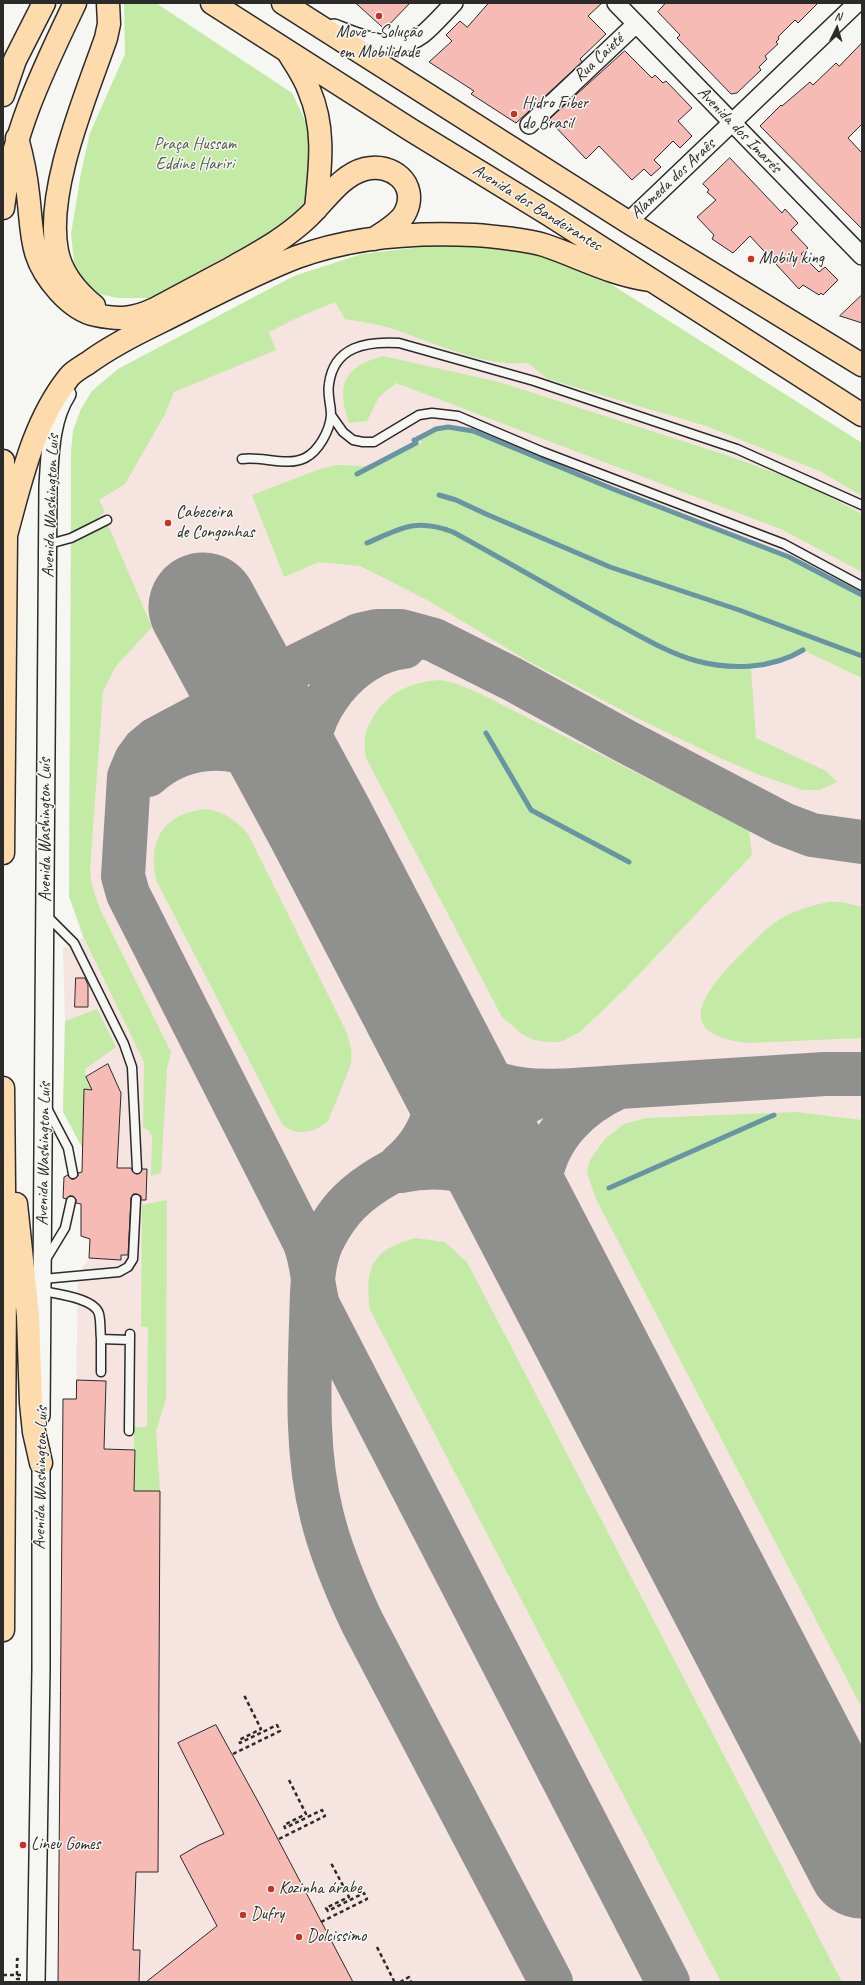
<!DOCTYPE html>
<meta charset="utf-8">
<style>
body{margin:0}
#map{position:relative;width:865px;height:1985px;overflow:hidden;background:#f6f6f2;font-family:Caveat,sans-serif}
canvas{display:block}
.frame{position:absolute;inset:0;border:4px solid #2b2b2b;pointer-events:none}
.north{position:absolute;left:817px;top:8px;width:40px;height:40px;-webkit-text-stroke:3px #f6f6f2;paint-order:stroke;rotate:5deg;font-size:11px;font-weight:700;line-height:16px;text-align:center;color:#2b2b2b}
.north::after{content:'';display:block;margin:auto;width:14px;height:18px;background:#2b2b2b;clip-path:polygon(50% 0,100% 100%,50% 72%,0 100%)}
</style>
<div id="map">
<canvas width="865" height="1985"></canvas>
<div class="frame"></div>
<div class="north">N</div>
</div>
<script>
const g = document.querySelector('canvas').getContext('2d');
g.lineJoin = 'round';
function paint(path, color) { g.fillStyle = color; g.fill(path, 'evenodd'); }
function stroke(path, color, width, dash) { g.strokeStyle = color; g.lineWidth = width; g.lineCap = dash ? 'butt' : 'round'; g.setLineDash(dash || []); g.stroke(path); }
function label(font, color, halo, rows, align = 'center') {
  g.font = font + ' Caveat,sans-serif'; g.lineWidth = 3; g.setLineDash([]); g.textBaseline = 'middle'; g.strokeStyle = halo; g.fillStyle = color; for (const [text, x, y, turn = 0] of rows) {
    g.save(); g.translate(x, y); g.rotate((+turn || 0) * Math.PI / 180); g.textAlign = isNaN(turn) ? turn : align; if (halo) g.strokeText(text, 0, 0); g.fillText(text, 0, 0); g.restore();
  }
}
const built = new Path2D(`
 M431,246l178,37 253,160v1539h-804l5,-583h13l2,-124 11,-17 1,-19 -9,-3v-32l-18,-6 1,-21 18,-6v-24l-19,-35 2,-91 -2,-73 20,-10 -14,-42 2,-444 2,-21 8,-22 11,-18 26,-22 176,-93 68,-22z`);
const green = new Path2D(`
 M124,3h32l136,90 20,42 -5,66 -24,24 -132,73h-34l-17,-4 -15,-12 -10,-12 -4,-36 10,-61 9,-40 35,-79z
 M476,244l61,10 44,15 28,14 253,160v53l-40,-24 -116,-46 -158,-47 -20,-16c-45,4 -90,-19 -132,-33 -16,-6 -34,-8 -51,-11l-10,-17 -34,14 -32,16 7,18 -102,42 -9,22 -40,70 -26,16 6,12 -10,8 -24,12v-80l2,-21 8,-22 11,-18 26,-22 176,-93 68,-22 69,-8z
 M383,356l116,26 227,73 77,28 59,31v58l-79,-42 -387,-147 -17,14 -12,24 -18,2c-13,-38 -6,-56 34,-67z
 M448,428l25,4 140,58 176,68 73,39v81l-57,-27c-18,11 -34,14 -54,18l5,69 70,33 11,11 -17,8h-17l-46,-16 -39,-17 -83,-40 -107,-56 -99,-60 -69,-35 -41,-4 -35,15 -32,-82 68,-26 17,-4 28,1 57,-23 -3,-4 17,-9z
 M108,525l44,102 -36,39 -13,26 -13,177 2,17 8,23 71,143 -4,17 -6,104 -10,3 1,-40 -3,-5 -6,-4 1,-65 -60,-124 -15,-42 2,-351z
 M440,680l15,3 26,11 268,136 3,25 -126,133 -46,44 -19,10h-14l-13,-2 -12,-6 -20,-17 -136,-259c-1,-6 -2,-13 -1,-19 0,-7 4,-14 7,-20 15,-27 39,-37 68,-39z
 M206,809c19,3 29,11 42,25l98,197c4,12 8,23 4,36l-22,54c-13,12 -32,16 -46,3l-125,-242c-11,-40 6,-69 49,-73z
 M829,902h13l20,5v131l-113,5c-83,-8 -41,-56 -5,-92 9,-9 18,-19 29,-27 16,-13 37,-18 56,-22z
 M97,1009l19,38 -31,22 1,8 6,13h-8l-2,57 -19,-35 2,-91z
 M796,1112l66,8v588l-266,-509 -9,-26 3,-13 15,-21 19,-15 22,-6z
 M167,1200l-1,199 -10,32 4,60h-26v-64h13l1,-100 -7,-1 1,-121z
 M415,1238l30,4 22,20 375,720h-121l-351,-672c-5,-44 1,-59 45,-72z`);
const stream = new Path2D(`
 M417,439l19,-10 12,-2 25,4 140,58 176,68 73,38
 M357,474l59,-31 -2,-3
 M439,495l17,5 30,14 124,53 129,43 123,46
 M367,543c35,-15 48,-25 86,-11 53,29 106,60 159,89 27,14 55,32 85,40 34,9 75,8 106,-11
 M486,733l45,77 98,52
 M609,1188l165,-73`);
const taxiway = new Path2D(`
 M148,775c31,-28 75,-34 113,-16 15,8 29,22 42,32
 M321,825c-6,-19 -13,-39 -14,-59 -3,-54 43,-113 97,-119
 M421,1016c55,87 107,77 198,71 -40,18 -72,49 -79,94 -3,21 -1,43 0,64
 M619,1087l206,-13h37
 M546,1092c-38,19 -75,39 -113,58 -31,17 -68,32 -91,60 -8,10 -16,23 -21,34 -10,24 -9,54 -10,80 -2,64 -5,129 11,192 9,37 24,72 40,106l189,360
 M400,1165c42,-36 41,-76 32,-126
 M401,1171c32,-7 69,-5 96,17 11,10 21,24 31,35
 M668,1982l-350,-677c-6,-21 -5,-43 -14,-64l-176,-347 -5,-18 6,-99 7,-17 8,-11 12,-10 92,-49 111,-55 18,-4h24l33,9 78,39 111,61 160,84 29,11 50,7`);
const runway = new Path2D(`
 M203,607l118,218 541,1039`);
const building = new Path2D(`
 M356,3h54l-25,26z
 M489,3h113l-14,13 18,18 -26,25 2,3 -66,61 -45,-29 3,-3 -45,-29 23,-21 -6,-6 14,-14 7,6z
 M666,3h152l-20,20 -3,-3 -17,17 1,2 -3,3 2,2 -13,12 2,3 -8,8 2,3 -24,23 -6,1 -54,-56 3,-3 -22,-23z
 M862,43v81l-14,14 14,15v76l-102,-103 21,-21 1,1 28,-24 3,3 23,-22 3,3z
 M625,51l27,27 3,-3 8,8 3,-2 26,27 -14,13 14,15 -12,12 -7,-7 -19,19 7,7 -10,9 -7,-7 -12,11 -33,-34 -13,13 -37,-39z
 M730,158l52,55 3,-4 13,14 -7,7 17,18 -7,6 18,18 6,-5 13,13 -15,15 -2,-2 -2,2 -16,-10 -4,4 -49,-53 -17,17 -21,-14 2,-4 -17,-18 19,-17 -9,-8 2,-2 -6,-6z
 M862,295v28l-22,-7z
 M76,978h9l3,7v22h-13z
 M108,1064l13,29 -4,75h14l2,4 4,2 3,-1 2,-4h5l-1,31h-5v-4l-4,-2h-4l-2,4 -3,57h-7v5l-32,-2 1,-19 -9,-3v-32l-5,-1v-4l-3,-3h-4l-3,3 -3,-1 1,-21 4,-2 3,4h3l4,-3v-3l4,-1 2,-83 8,1 -6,-13z
 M77,1380l29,1 -2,68 31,1 -1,41h26l-2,381h-22l-3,78h7l-1,32h-81l5,-583h13z
 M216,1725l45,82 92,175h-207l71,-56 -37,-70 19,-11 25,-11 -46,-91z`);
const path = new Path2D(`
 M233,1754l47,-23 -3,-6 -37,18 -1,-3 22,-11 -17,-34
 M279,1839l46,-23 -3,-6 -37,18 -1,-3 22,-11 -17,-34
 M321,1922l46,-23 -3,-6 -36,18 -2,-3 23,-11 -18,-34
 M377,1947l17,34 -2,1
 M20,1979h-3v-20l3,1
 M400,1982l9,-5 2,5`);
const lane = new Path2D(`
 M331,415l12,17 10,8 10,2h11l45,-27 13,-2 26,3 85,36 241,92 78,42
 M242,459c20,-3 45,8 63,-1 14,-7 25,-28 26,-43 0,-11 -4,-20 -2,-31 5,-38 38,-43 70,-41l135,38 203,68 125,56
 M49,544l22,-6 36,-18
 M46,915l28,28 50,101 8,23 5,102
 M47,1108l21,40 5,26
 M45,1261l20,-33 6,-27
 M43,1279l76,-7 9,-5 5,-8 3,-60
 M43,1291c13,3 52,7 56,23 2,8 1,17 2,25
 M101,1372v-33l29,1
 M129,1431l1,-97`);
const street = new Path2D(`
 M616,3l246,253
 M334,28c28,11 62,27 89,6 11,-9 21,-21 31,-31
 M529,125l107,-101
 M628,222l229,-219
 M41,1416l7,-930c2,-30 2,-66 19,-92
 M36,1982l5,-313v-218`);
const highway = new Path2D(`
 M212,3l199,127 139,85 312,200
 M283,3l345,219 234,143
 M288,52c7,12 16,24 21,38 17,39 11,78 7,119
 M3,95l12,-35 29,-57
 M17,138c5,18 9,37 11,56 5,41 1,64 31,97 10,11 22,21 37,24 23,5 38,4 59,-6 25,-13 50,-27 75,-40 28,-16 55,-30 78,-52 17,-16 33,-42 57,-48 27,-7 53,15 41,42 -5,12 -22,21 -32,28
 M3,208c9,-75 40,-138 72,-205
 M94,306c-17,-14 -33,-33 -37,-55 -12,-60 29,-155 49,-213l3,-14 -1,-21
 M3,461l3,74 -3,318
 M6,535c15,-54 27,-113 63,-158 5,-6 13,-10 19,-14 23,-17 47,-29 72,-41 45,-22 90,-47 137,-65 55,-20 118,-25 177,-22 16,1 55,5 70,10 36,12 68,30 106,35
 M3,1088l2,199 -2,343
 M16,1204l12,112 3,87 3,29 7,31`);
const pathBridge = new Path2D(`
 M3,1975h20`);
const markers = [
 [379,16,4,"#c8321e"],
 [514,114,4,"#c8321e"],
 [751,259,4,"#c8321e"],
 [168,523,4,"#c8321e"],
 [23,1845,4,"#c8321e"],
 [271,1889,4,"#c8321e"],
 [243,1915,4,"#c8321e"],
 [299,1937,4,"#c8321e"]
];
const poiNames = [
 ["Move - Solução",379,33,"center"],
 ["em Mobilidade",379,53,"center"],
 ["Hidro Fiber",522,104],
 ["do Brasil",522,124],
 ["Mobily king",759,259],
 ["Cabeceira",176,513],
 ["de Congonhas",176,533],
 ["Lineu Gomes",31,1845],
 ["Kozinha árabe",279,1889],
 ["Dufry",251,1915],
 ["Dolcissimo",307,1937]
];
const streetNames = [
 ["Rua Caieté",599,58,-43],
 ["Avenida dos Imarés",739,130,46],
 ["Alameda dos Araês",673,179,-43],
 ["Avenida dos Bandeirantes",537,208,32],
 ["Avenida Washington Luís",51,506,-88],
 ["Avenida Washington Luís",46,830,-90],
 ["Avenida Washington Luís",44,1154,-89],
 ["Avenida Washington Luís",41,1478,-89]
];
const parkNames = [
 ["Praça Hussam",195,145],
 ["Eddine Hariri",195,165]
];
paint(built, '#f6e4e0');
paint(green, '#c3eba6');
stroke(stream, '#6994a3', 5);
stroke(taxiway, '#90908e', 44);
stroke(runway, '#90908e', 109);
paint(building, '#f7bbb6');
stroke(building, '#2b2b2b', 1);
stroke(lane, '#2b2b2b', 11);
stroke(street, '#2b2b2b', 20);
stroke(highway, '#2b2b2b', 25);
stroke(path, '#2b2b2b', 2.5, [4, 3]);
stroke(lane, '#f6f6f2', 8);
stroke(street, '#f6f6f2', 17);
stroke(highway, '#fedbac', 22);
stroke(pathBridge, '#2b2b2b', 2.5, [4, 3]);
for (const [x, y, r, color] of markers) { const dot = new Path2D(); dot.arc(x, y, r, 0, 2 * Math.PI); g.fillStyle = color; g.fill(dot); stroke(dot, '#f6f6f2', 1.5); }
label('17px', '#2b2b2b', '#f6f6f2', poiNames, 'left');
label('17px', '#2b2b2b', '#f6f6f2', streetNames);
label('17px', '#515b4a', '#f6f6f2', parkNames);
</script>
